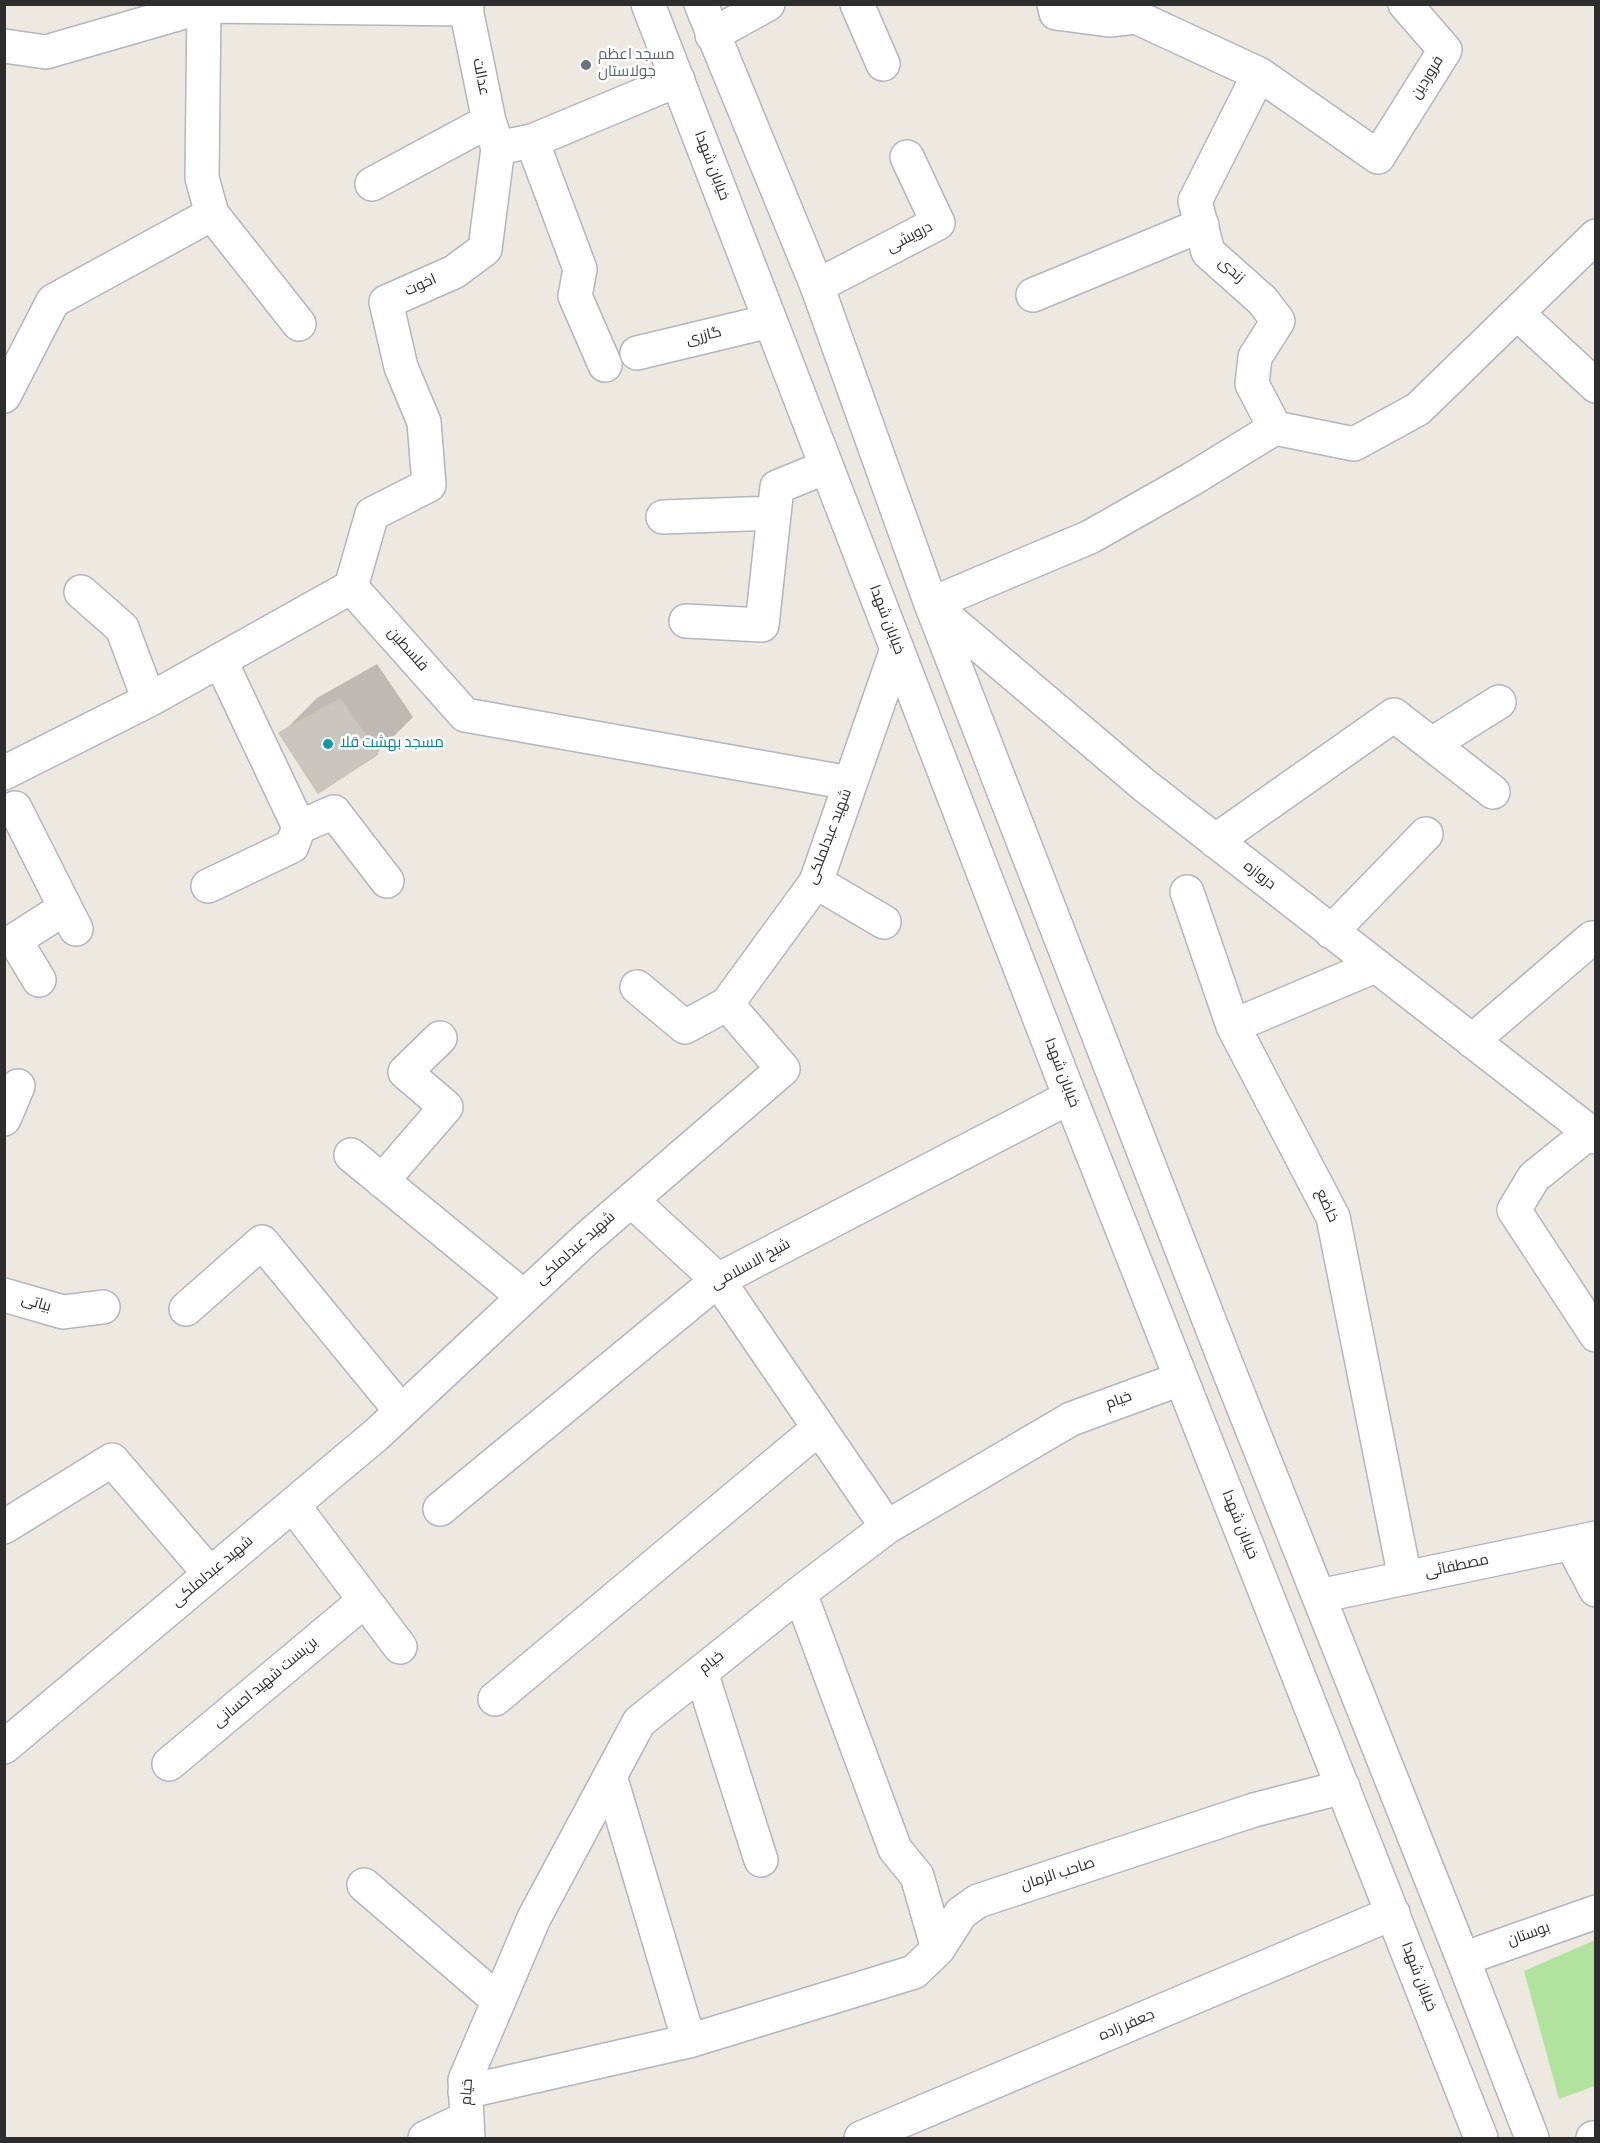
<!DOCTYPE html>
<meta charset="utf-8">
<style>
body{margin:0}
#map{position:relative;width:1600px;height:2143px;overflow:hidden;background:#eee9e0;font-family:"Source Sans 3",sans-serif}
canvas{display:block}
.frame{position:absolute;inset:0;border:6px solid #2d2d2d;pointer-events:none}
</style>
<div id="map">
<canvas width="1600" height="2143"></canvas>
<div class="frame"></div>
</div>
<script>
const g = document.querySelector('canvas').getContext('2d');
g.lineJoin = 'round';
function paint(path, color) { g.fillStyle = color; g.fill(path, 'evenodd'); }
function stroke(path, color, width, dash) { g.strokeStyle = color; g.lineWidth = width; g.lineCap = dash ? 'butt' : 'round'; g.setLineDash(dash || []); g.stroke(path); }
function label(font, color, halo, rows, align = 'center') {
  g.font = font + ' "Source Sans 3",Cairo,sans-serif'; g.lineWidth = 5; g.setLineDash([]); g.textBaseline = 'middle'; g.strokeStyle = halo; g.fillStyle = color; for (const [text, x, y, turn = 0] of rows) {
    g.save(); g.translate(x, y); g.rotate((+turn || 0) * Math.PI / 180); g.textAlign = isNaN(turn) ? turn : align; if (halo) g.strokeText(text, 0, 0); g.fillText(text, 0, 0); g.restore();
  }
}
const green = new Path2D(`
 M1595,1940v146l-36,13 -35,-128z`);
const shadow = new Path2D(`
 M377,664l36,53 -36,36 -96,-19 36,-36z`);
const building = new Path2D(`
 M340,699l38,55 -60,39 -39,-60z`);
const street = new Path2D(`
 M204,4l-2,174 10,36 87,110
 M857,4l26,60
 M1054,4l2,9 53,7 27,-3 123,57 119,83 67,-107 -40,-46
 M712,35l56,-31
 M4,46l42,6 159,-46 262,3
 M1259,74l-64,127 13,51 55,49 15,20 -23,36 -3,27 23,44 -83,51 -102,58 -159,67 213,181 452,352
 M532,141l48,128 -5,27 30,69
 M512,145l20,-4 146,-61
 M372,184l117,-63
 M817,286l121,-63 -31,-66
 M1033,295l169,-70
 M1517,313l79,73
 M637,353l133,-32
 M4,396l49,-95 159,-87
 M1275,428l79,16 64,-35 178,-173
 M663,517l111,-4
 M351,587l21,-73 57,-29 -5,-63 -23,-55 -15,-65 68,-30 31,-23 13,-101 -9,-27 -24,-117
 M81,592l41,36 27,72
 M686,621l76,4 15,-138 49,-20
 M220,660l79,167 35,-15 53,69
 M1432,744l67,-42
 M4,773l145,-73 202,-113 114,128 385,68
 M15,808l61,121
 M1215,841l179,-126 99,77
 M816,882l68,40
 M208,886l84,-40 7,-19
 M1187,892l46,134 100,191 72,361
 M1331,932l95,-98
 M39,980l-24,-40 50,-32
 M637,987l48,40 42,-23
 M1233,1026l142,-60
 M1472,1041l120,-103
 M4,1119l14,-33
 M1590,1132l-56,45 -20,33 82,125
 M351,1155l173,142
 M382,1181l64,-74 -41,-35 35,-34
 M631,1200l87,80 169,247
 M4,1295l59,17 40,-5
 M186,1309l76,-67 139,169
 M293,1505l107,142
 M440,1509l278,-229 352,-183
 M4,1527l108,-67 98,114
 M1571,1543l25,47
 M800,1593l95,256 22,27 21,73
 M1319,1596l277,-58
 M701,1672l60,188
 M495,1699l324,-271
 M4,1747l372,-312 210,-196 197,-170 -56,-65 89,-122 81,-233
 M169,1764l195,-163
 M610,1776l79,265
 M364,1885l135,116
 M1463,1959l133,-47
 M465,2092l224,-51 225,-69 24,-23 23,-36 17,-12 276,-91 89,-23
 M425,2138l42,-20
 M468,2138l-3,-58 69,-162 105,-196 161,-129 87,-66 184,-108 109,-40
 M861,2138l532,-225`);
const secondary = new Path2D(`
 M648,4l422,1093 411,1041
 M701,4l116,282 114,318 294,757 238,598 69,179
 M1593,2138h3`);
const markers = [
 [586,65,6,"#6b7280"],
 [328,744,6,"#0f9aa8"]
];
const worshipNames = [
 ["مسجد اعظم",598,56],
 ["جولاستان",598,73]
];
const streetNames = [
 ["عدالت",480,77,79],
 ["فروردین",1428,78,-58],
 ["خیابان شهدا",711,166,69],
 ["درویشی",910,238,-28],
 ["زندی",1231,271,42],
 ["اخوت",421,286,-24],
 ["گازری",704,337,-14],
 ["خیابان شهدا",886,620,69],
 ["فلسطین",407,650,48],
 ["شهید عبدلملکی",830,837,-69],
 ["دروازه",1259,876,38],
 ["خیابان شهدا",1061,1073,69],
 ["خاضع",1326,1206,66],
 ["شهید عبدلملکی",576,1249,-42],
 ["شیخ الاسلامی",751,1265,-29],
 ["بیاتی",36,1304,16],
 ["خیام",1119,1401,-20],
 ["خیابان شهدا",1239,1525,68],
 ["مصطفائی",1457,1567,-12],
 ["شهید عبدلملکی",213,1572,-40],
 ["خیام",712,1663,-39],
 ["بن‌بست شهید احسانی",266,1683,-40],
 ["صاحب الزمان",1058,1875,-18],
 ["بوستان",1529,1935,-20],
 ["خیابان شهدا",1418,1977,69],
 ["جعفر زاده",1127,2026,-23],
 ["خیام",468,2092,-86]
];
const cultureNames = [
 ["مسجد بهشت قلا",340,744]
];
paint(green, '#b1e29e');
paint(shadow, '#0003');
paint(building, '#c9c6bf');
stroke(building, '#c9c5b9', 1.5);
stroke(street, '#b3b5bf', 36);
stroke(secondary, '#b3b5bf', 36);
stroke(street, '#fff', 33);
stroke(secondary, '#fff', 33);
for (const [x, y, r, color] of markers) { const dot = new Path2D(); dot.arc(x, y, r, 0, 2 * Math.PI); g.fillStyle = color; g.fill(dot); stroke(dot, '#fff', 2); }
label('15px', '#5b616d', '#fff', worshipNames, 'left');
label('15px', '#2d2d2d', '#fff', streetNames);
label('15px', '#0d838f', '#fff', cultureNames, 'left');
</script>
